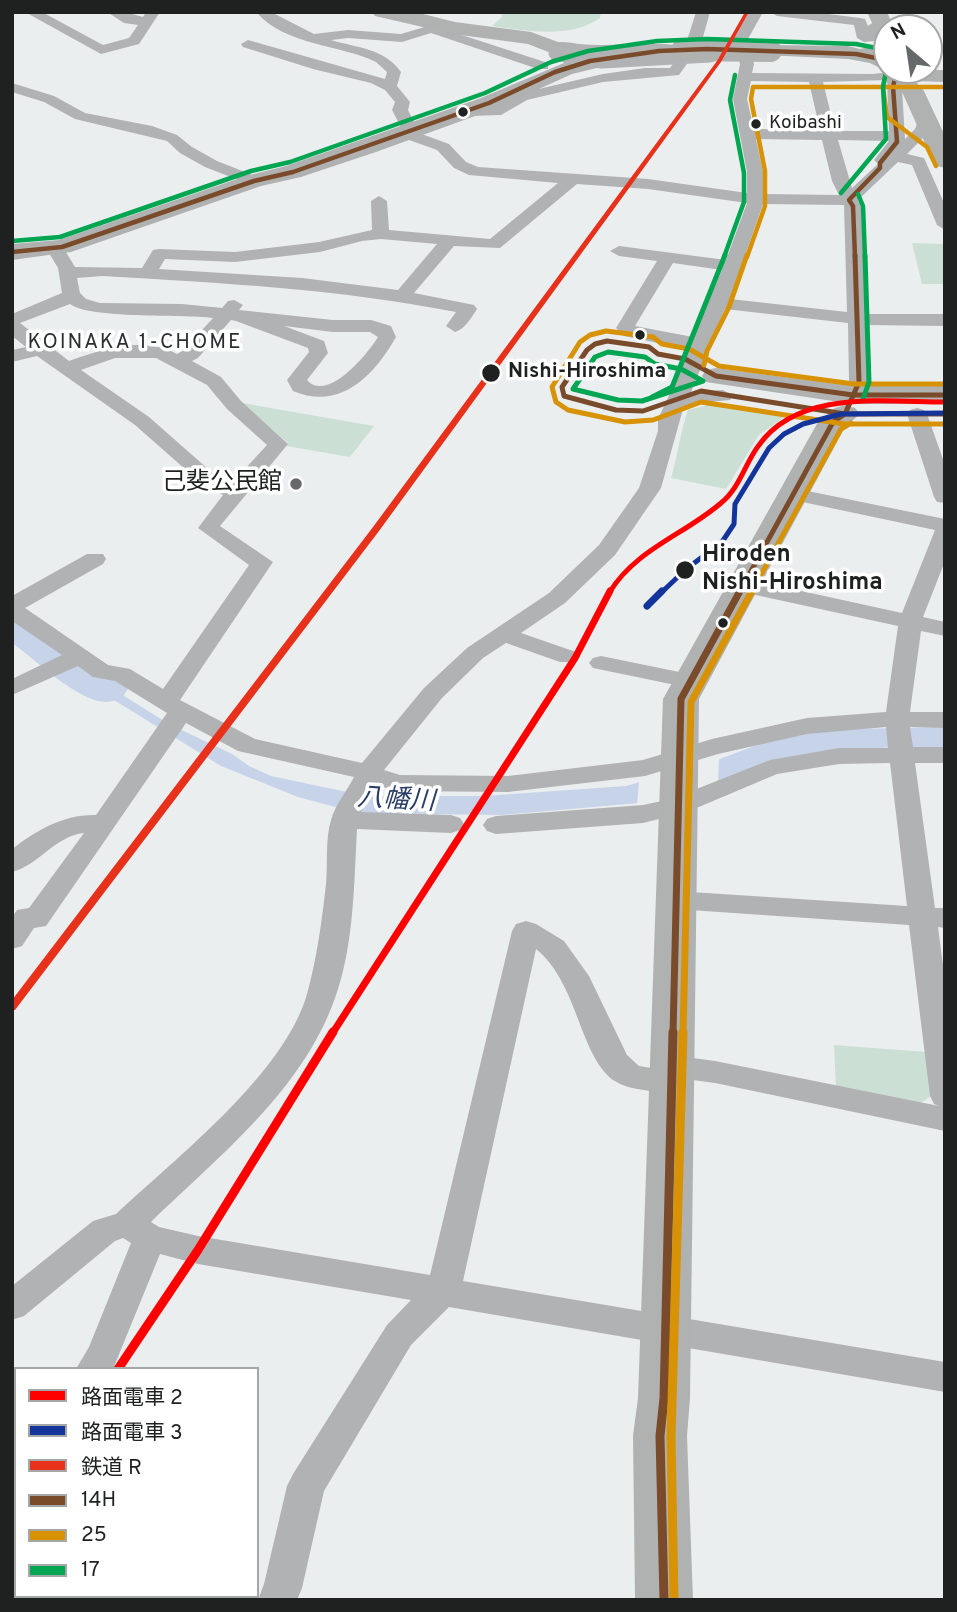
<!DOCTYPE html>
<meta charset="utf-8">
<style>
body{margin:0}
#map{position:relative;width:957px;height:1612px;overflow:hidden;background:#ebeeef;font-family:Overpass,"Noto Sans JP",sans-serif}
canvas{display:block}
.frame{position:absolute;inset:0;border:14px solid #1f2121;pointer-events:none}
.legend{position:absolute;left:14px;top:1367px;width:245px;height:231px;box-sizing:border-box;background:#fff;border:2px solid #a5a6a6;margin:0;padding:9px 12px;list-style:none;font-size:21px;color:#1f2121}
.legend li{display:flex;align-items:center;gap:14px;height:35px}
.legend b{width:35px;border:2px solid #a5a6a6}
.north{position:absolute;left:873px;top:14px;width:70px;height:70px;box-sizing:border-box;background:#fff;border:2px solid #a5a6a6;border-radius:50%;rotate:331deg;font-size:19px;font-weight:700;line-height:28px;text-align:center;color:#1f2121}
.north::after{content:'';display:block;margin:auto;width:24px;height:32px;background:#666969;clip-path:polygon(50% 0,100% 100%,50% 72%,0 100%)}
</style>
<div id="map">
<canvas width="957" height="1612"></canvas>
<div class="frame"></div>
<ul class="legend">
<li><b style="height:9px;background:#f00"></b>路面電車 2</li>
<li><b style="height:9px;background:#13349b"></b>路面電車 3</li>
<li><b style="height:9px;background:#e7311b"></b>鉄道 R</li>
<li><b style="height:9px;background:#7a4b2a"></b>14H</li>
<li><b style="height:9px;background:#d79205"></b>25</li>
<li><b style="height:9px;background:#00a651"></b>17</li>
</ul>
<div class="north">N</div>
</div>
<script>
const g = document.querySelector('canvas').getContext('2d');
g.lineJoin = 'round';
function paint(path, color) { g.fillStyle = color; g.fill(path, 'evenodd'); }
function stroke(path, color, width, dash) { g.strokeStyle = color; g.lineWidth = width; g.lineCap = dash ? 'butt' : 'round'; g.setLineDash(dash || []); g.stroke(path); }
function label(font, color, halo, rows, align = 'center') {
  g.font = font + ' Overpass,"Noto Sans JP",sans-serif'; g.lineWidth = 7; g.setLineDash([]); g.textBaseline = 'middle'; g.strokeStyle = halo; g.fillStyle = color; for (const [text, x, y, turn = 0] of rows) {
    g.save(); g.translate(x, y); g.rotate((+turn || 0) * Math.PI / 180); g.textAlign = isNaN(turn) ? turn : align; if (halo) g.strokeText(text, 0, 0); g.fillText(text, 0, 0); g.restore();
  }
}
const green = new Path2D(`
 M501,12h100l-1,6c-29,21 -75,13 -108,8l10,-9z
 M912,243l33,1v40h-23z
 M242,403l132,23 -24,31 -64,-11 2,-3z
 M708,405l78,11 -27,19 -33,54 -55,-11c7,-24 9,-45 17,-68z
 M834,1045l93,7 4,44 -15,10 -80,-18z
 M17,1596h147l-3,4h-146z`);
const water = new Path2D(`
 M50,655l42,21 77,48 63,30 17,12 22,10 95,20h118l142,-10 91,-26 48,-18 40,-8 47,-5 93,-2v21l-45,-1 -58,3 -75,13 -51,19 -77,21 -137,12 -144,-2 -60,-16 -77,-31 -133,-82z`);
const pier = new Path2D(`
 M719,758l-1,26 -81,22 2,-26z`);
const river = new Path2D(`
 M12,611c25,7 36,23 56,37 20,13 46,22 60,41l-6,9c-5,2 -12,4 -17,4 -28,-1 -70,-43 -93,-59z`);
const street = new Path2D(`
 M25,12h17l61,33 26,-7 9,-13 -14,-2 -17,-11h18l18,5 3,-5h14l-21,32 -38,10z
 M256,12h15l43,22 34,-4 53,4 30,-9 117,38v6h-10l-107,-36 -29,9 -54,-4 -17,2c26,8 53,8 70,32l-4,14 13,16 -2,8 10,20 -2,2 33,12 17,18 12,5 170,12 99,14v-21l-14,-73 7,-35 -6,-25 15,-27h14l-15,27 6,25 -2,9 120,1 29,-3 4,68 10,-10 5,-13 5,-2 8,5 -6,15 -20,20 17,4 21,47v25l-8,-5 -25,-60 -14,-3 -40,38 3,6 5,108h79v12l-79,-1 3,57 -9,17 -7,2 -10,-6 6,-13 -1,-59 -123,-14c-13,28 -22,55 -34,83l32,-2 10,6 -3,4 -32,3 -15,6 -22,79 -46,67 -50,48 -44,30 55,19 4,5 -4,5h-16l-54,-19 -23,15 -41,40 -58,72 16,5 108,1 135,-16 69,-21 95,-21 79,-6 12,-86 -156,-34 -8,-2 -3,-5 3,-5 8,-2 160,35 33,-83 -142,-30 -8,-1 -3,-5 3,-5 8,-1 152,31v42l-22,56 22,5v14l-24,-5 -11,81h35v16l-35,-1 3,20h32v16h-30l20,145h10v20l-7,-1 7,53v151l-230,-48 -30,-4 1,3 -4,8c-13,4 -25,3 -38,0 -10,-1 -22,-4 -31,-10 -34,-26 -35,-97 -77,-131l-73,332 482,81v30l-496,-85 -38,38 -87,146 -22,97 -5,12h-39l6,-16 23,-98 6,-12 94,-149 24,-25 -213,-36 -38,-10 -47,115h-37l13,-22 42,-104 -8,-5 -8,3 -91,75 -12,4v-34l81,-65 23,-7c60,-56 169,-141 191,-220 10,-36 15,-74 19,-110 2,-20 -1,-45 5,-64 4,-15 16,-29 23,-43l-116,-26 -52,-28 -140,203 -12,2 -12,18 -10,3v-32l5,-7 12,-2 55,-75c-29,3 -45,32 -72,39v-23c25,-19 52,-35 84,-34l71,-102 -52,-32 -22,-4 -15,-11 -66,29v-16l50,-24 -50,-34v-25l75,-42h16l3,5 -3,5 -78,44 83,57 22,4 33,20 86,-124 -51,-37 25,-33 -21,-11 -67,-59 -98,-69 -25,6v-12l14,-3 -14,-11v-22l50,-21 -4,-25 -12,-20 9,-5 6,1 14,23 67,1 11,-18 6,-1 76,3 84,-10 53,-12 -1,-29 8,-5 8,5 2,29 101,9 68,-56 -89,-8 -15,-7 -17,-18 -39,-14 -3,-3 7,-4 -10,-19 3,-8 -10,-12 -14,-7 -58,-14 -70,-22 -2,-3 7,-4 137,39 2,-7 -11,-10c-37,-18 -90,-16 -120,-50zM887,80l2,51h-54l-12,-49zM751,81l58,1 11,48 -66,-1 -7,-30zM756,139l66,1 10,41 7,14 -76,-1v-22zM838,140l51,1 -15,19 4,4 -26,24zM577,184l71,5 99,14 -21,57 -107,-14 -9,5 9,5 38,5 -41,67 8,8 63,13 -3,14 -26,56v12l-19,57 -40,57 -50,48 -82,55 -43,40 -62,75 -107,-24 -75,-39 93,-138 -53,-36 68,-82 -47,-43 -20,-24 -29,-16 6,-3 33,-38 5,1 72,27 1,4 -22,28 6,11c47,20 81,-15 103,-54l-5,-11 -20,-6h-38l-94,-10 4,-5 -9,-5 -6,1 -6,7 -40,-4 -82,-1 -14,-4 -6,-6 -3,-15 25,-2c119,7 237,13 354,36l-10,14 9,6c10,-3 16,-14 22,-23l-3,-4 -60,-12 40,-47 46,2zM763,204l81,1 3,107 -117,-13zM381,239l56,5 -39,46 -96,-12 -143,-9 6,-10 70,3 85,-10 42,-11zM673,263l49,7 -29,67 -58,-11zM70,304c19,15 112,10 143,14l-29,32 -7,4c-34,-18 -74,-5 -108,7l-49,-38zM284,326l49,6h37l8,5c-11,18 -51,66 -71,43l21,-27 -4,-12zM115,358h41l51,27 20,24 40,36 -36,39 -15,-8 -67,-59 -68,-47zM886,727l2,21h-49l-69,12 -99,39 -28,6 -147,11 -9,3 -4,6 4,6 9,3 147,-11 44,-11 90,-38 62,-10 51,-1 17,143 -232,-15 -10,2 -4,7 4,7 10,2 234,16 21,171 4,8 5,2 -224,-45 -44,-6 -11,3 -4,8 1,3 -18,-3 -12,-11 -38,-79 -25,-35 -28,-17 -10,-3 -10,3 -4,7 -82,344 -232,-39 -39,-9 -8,-5c68,-66 152,-132 184,-224 19,-52 19,-114 22,-169l94,4 9,-3 4,-6 -4,-6 -9,-3 -90,-3 15,-27 22,6 110,1 137,-16 73,-22 89,-20z
 M696,12h14l-9,32 -22,31 -76,7 -76,18 -26,15 -32,1 -8,-5 8,-5h29l19,-12 86,-20 42,-6h25l10,-14c-29,-7 -111,10 -131,-8 8,-7 21,-3 31,-2 35,4 71,-5 105,3z
 M770,12h43l47,6 5,1 3,7 7,-5 13,1 2,3 -10,4 -6,12 -10,1 -7,-4 -3,-13 -77,-9z
 M887,43v8l-31,7 -7,-4 2,-3z
 M12,83l42,13 31,17 67,13 25,9 15,12 25,14 43,17 2,3 -8,5 -49,-19 -25,-14 -13,-12 -92,-22 -31,-17 -32,-10z
 M917,408l7,2 3,4 18,51v38l-8,-1 -3,-5 -27,-83 3,-4z
 M601,656l98,20 3,5 -3,5 -9,2 -97,-20 -4,-5 4,-5z
 M16,1468v38l-4,1v-38z`);
const secondary = new Path2D(`
 M372,12h43l40,10 76,10 46,17 6,10 48,-11 7,2 3,4 -3,4 -66,16 -75,34 -121,44 -75,25 -40,9 -190,66 -59,8v-16l47,-4 187,-64 40,-10 195,-68 83,-35 -3,-6 -33,-13 -75,-10 -78,-18z
 M867,12h20l7,16h-7v14l-7,-2z
 M771,45l77,1 39,10v14h58v12l-30,-1 9,10 21,45v32l-8,-2 -4,-5 -30,-67 -21,-25 -12,-6 -22,-4 -84,-4 -3,-4 3,-4z
 M716,368l137,18h92v18h-92l-147,-22 -4,-6 4,-6z
 M845,405l10,3 5,6 -15,13 -146,272 -9,699 -3,38 6,164h-58l-2,-164 5,-38 25,-699 155,-277 17,-14z`);
const streetBridge = new Path2D(`
 M556,53l46,8 108,-6`);
const secondaryBridge = new Path2D(`
 M682,50l89,1`);
const bus1Far3 = new Path2D(`
 M12,252l50,-5 192,-66 39,-9 196,-69 66,-31 35,-11 69,-10 48,-2 149,5 25,5 6,5
 M855,257l-2,-51 -4,-6 31,-32v-5l17,-21 -4,-55 3,-13 -4,-4`);
const bus1Far2 = new Path2D(`
 M945,395h-92l-137,-19 -31,-17 -27,-5 -9,-7 -42,-6 -12,3 -8,6 -25,37 2,9 52,14 27,1 58,-20 144,23h100
 M845,414l14,-32 -4,-127
 M739,593l94,-171 12,-8`);
const bus1Far1 = new Path2D(`
 M673,1034l8,-335 59,-108`);
const bus1 = new Path2D(`
 M664,1600l-4,-164 4,-38 9,-366`);
const bus2Far3 = new Path2D(`
 M886,72l-3,15 4,30 40,30 9,19
 M747,257l18,-51v-35l-14,-72 2,-12h192`);
const bus2Far2 = new Path2D(`
 M704,365l3,-14 22,-44 18,-52
 M945,384h-91l-135,-18 -30,-17 -27,-5 -9,-7 -47,-6 -16,4 -10,7 -28,45 4,15 12,8 57,12 28,-2 48,-18 143,22h101
 M751,593l90,-164 10,-6`);
const bus2Far1 = new Path2D(`
 M683,1034l8,-332 61,-111`);
const bus2 = new Path2D(`
 M674,1600l-3,-164 12,-404`);
const bus3Far1 = new Path2D(`
 M841,193l45,-54 -3,-52 3,-15
 M858,194l5,12 2,51
 M12,241l48,-4 191,-66 39,-9 195,-69 66,-31 37,-11 69,-10 50,-2 149,5 31,6
 M724,257l20,-55v-29l-14,-73 5,-25`);
const bus3 = new Path2D(`
 M608,352l37,5 10,7 26,5 22,12 -61,20 -24,-1 -45,-11 22,-32z
 M652,397l20,-10 53,-132
 M863,399l6,-17 -4,-127`);
const rail1 = new Path2D(`
 M745,12h4l-28,50 -342,469 -364,479h-3v-10l361,-473 344,-466z`);
const tram1Far2 = new Path2D(`
 M609,593c27,-44 75,-58 112,-90 19,-15 24,-40 38,-58 40,-56 126,-43 186,-43`);
const tram1Far1 = new Path2D(`
 M332,1034l243,-376 35,-67`);
const tram1 = new Path2D(`
 M118,1369l80,-119 135,-218`);
const tram2Far1 = new Path2D(`
 M661,593l24,-23 37,-28 12,-18 1,-20 34,-56 15,-14 19,-10 38,-10 104,-1`);
const tram2 = new Path2D(`
 M647,606l15,-15`);
const markers = [
 [463,112,6,"#1f2121"],
 [756,124,6,"#1f2121"],
 [640,335,6,"#1f2121"],
 [491,373,10,"#1f2121"],
 [296,484,7,"#666969"],
 [685,570,10,"#1f2121"],
 [723,623,6,"#1f2121"]
];
const farBusnames = [
 ["Koibashi",769,124]
];
const farNeighbourhoodnames = [
 ["KOINAKA 1-CHOME",135,344]
];
const farStopnames = [
 ["Nishi-Hiroshima",508,373]
];
const poiNames = [
 ["己斐公民館",282,484]
];
const stopNames = [
 ["Hiroden",702,556],
 ["Nishi-Hiroshima",702,584]
];
const waterNames = [
 ["八幡川",396,802,3]
];
paint(green, '#ccdfd4');
paint(water, '#c7d3e9');
paint(pier, '#ebeeef');
paint(river, '#c7d3e9');
paint(street, '#b1b2b3');
paint(secondary, '#b0b2b2');
stroke(streetBridge, '#b1b2b3', 15);
stroke(secondaryBridge, '#b0b2b2', 22);
stroke(bus1Far3, '#7a4b2a', 4.5);
stroke(bus1Far2, '#7a4b2a', 5);
stroke(bus1Far1, '#7a4b2a', 7);
stroke(bus1, '#7a4b2a', 9);
stroke(bus2Far3, '#d79205', 4.5);
stroke(bus2Far2, '#d79205', 5);
stroke(bus2Far1, '#d79205', 7);
stroke(bus2, '#d79205', 9);
stroke(bus3Far1, '#00a651', 4.5);
stroke(bus3, '#00a651', 5);
paint(rail1, '#e7311b');
stroke(tram1Far2, '#f00', 5);
stroke(tram1Far1, '#f00', 7);
stroke(tram1, '#f00', 9);
stroke(tram2Far1, '#13349b', 5);
stroke(tram2, '#13349b', 7);
for (const [x, y, r, color] of markers) { const dot = new Path2D(); dot.arc(x, y, r, 0, 2 * Math.PI); g.fillStyle = color; g.fill(dot); stroke(dot, '#fff', 2.5); }
label('19px', '#1f2121', '#fff', farBusnames, 'left');
g.letterSpacing = '2px';
label('21px', '#2b2f30', '#fff', farNeighbourhoodnames);
g.letterSpacing = '0px';
label('bold 21px', '#1f2121', '#fff', farStopnames, 'left');
label('24px', '#1f2121', '#fff', poiNames, 'right');
label('bold 24px', '#1f2121', '#fff', stopNames, 'left');
label('italic 26px', '#293d67', '#fff', waterNames);
</script>
